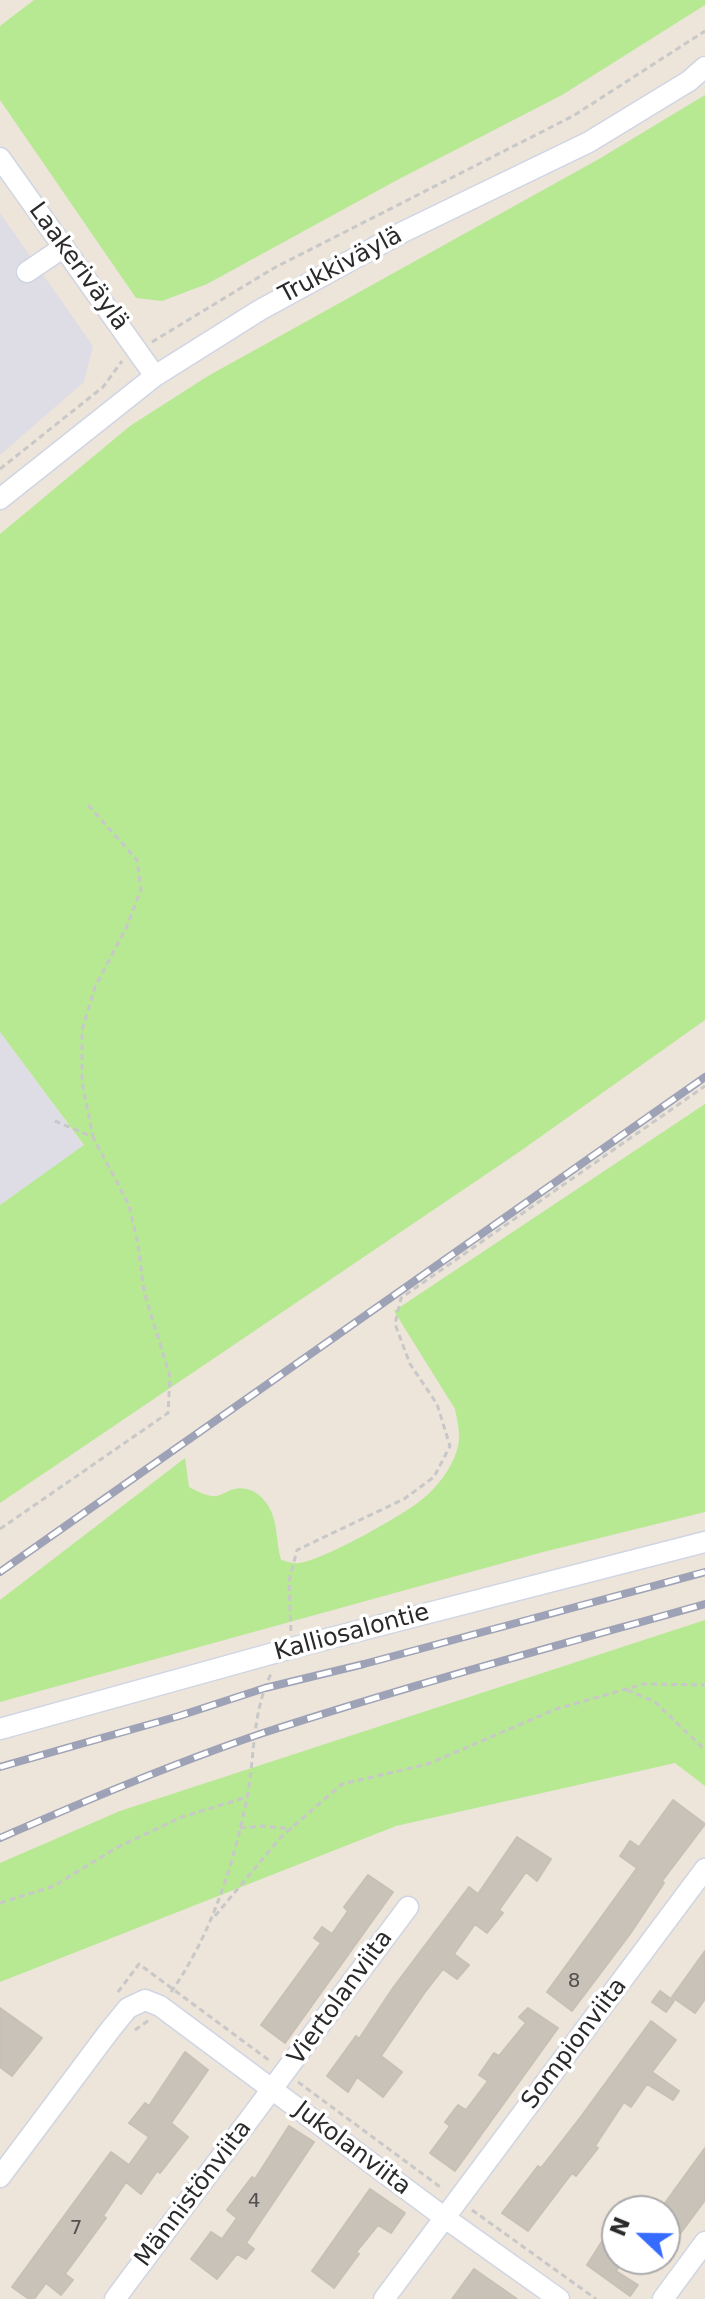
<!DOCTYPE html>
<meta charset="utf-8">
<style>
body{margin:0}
#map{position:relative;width:705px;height:2299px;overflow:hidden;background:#ede4da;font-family:"DejaVu Sans",sans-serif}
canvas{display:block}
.north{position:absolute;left:601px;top:2195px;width:80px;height:80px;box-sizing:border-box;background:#fff;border:2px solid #aaa;border-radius:50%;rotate:292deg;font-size:22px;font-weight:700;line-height:32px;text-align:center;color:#2a2a2a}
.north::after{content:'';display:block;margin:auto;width:28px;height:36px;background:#366bff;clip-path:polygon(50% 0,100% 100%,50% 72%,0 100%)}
</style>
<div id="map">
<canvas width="705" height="2299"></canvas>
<div class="north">N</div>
</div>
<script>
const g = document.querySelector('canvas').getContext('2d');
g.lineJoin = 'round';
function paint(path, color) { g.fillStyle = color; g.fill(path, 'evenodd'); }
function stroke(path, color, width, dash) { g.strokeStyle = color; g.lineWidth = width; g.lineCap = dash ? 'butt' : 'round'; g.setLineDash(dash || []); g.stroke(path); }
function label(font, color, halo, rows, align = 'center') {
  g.font = font + ' "DejaVu Sans",sans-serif'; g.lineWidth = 7; g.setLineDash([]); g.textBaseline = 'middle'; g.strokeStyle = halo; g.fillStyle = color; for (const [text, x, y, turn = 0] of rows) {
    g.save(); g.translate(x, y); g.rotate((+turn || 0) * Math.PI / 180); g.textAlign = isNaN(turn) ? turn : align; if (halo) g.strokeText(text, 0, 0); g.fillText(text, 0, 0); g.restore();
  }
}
const industrial = new Path2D(`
 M0,213l93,133 -9,36 -84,73z
 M0,1032l84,114 -84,59z`);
const green = new Path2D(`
 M34,0h671v5l-143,90 -163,84 -192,105 -45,17 -26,-3 -136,-198v-74z
 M705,95v925l-186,132 -519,351v-298l84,-60 -84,-113v-498l130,-108 78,-50 391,-217z
 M705,1104v408l-162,40 -543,150v-102l185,-142 4,29c6,3 17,9 24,9 5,1 13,-4 18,-6 17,-6 32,4 40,21 7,16 5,32 10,49 5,1 12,4 18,3 23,-2 107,-49 126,-66 14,-12 29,-32 33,-51 3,-12 -1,-26 -3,-37l-61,-98z
 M705,1620v166l-30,-23 -279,63 -396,156v-119l120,-52z`);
const building = new Path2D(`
 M673,1800l32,24 -43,57 2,2 -34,51 -58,77 -25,-19 90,-124 -17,-12 10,-15 9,6z
 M517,1837l34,22 -14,22 -11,-9 -27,38 4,3 -16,20 -12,-9 -21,30 15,11 -12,14 -14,-10 -18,23 -44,64 21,16 -19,25 -26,-20 -9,15 -21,-16 29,-40 3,3 34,-51 76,-101 9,7z
 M368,1875l25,17 -108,151 -24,-18 60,-82 -7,-5 8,-11 10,7 16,-23 -4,-4z
 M705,1951v48l-10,14 -23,-16z
 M660,1991l14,10 -8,11 -14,-10z
 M0,2008l42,30 -30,38 -12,-9z
 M528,2008l30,20 -103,143 -25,-18 20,-27 -5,-4 13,-17 8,5 22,-29 -9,-6 15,-22 5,3 27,-33 -7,-6z
 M651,2021l25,19 -24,32 27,19 -6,9 -26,-16 -16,23 -7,-5 -29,44 3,2 -22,28 -4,-3 -44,58 -26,-18 36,-47 3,2 39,-50z
 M185,2052l23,18 -37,53 17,14 -28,36 -3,-2 -16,23 -15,-12 -23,34 3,2 -41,56 8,6 -12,15 -15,-12 -12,16h-5l-17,-12 99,-135 18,13 20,-28 -20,-14 16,-20 4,3z
 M289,2126l25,16 -68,101 8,6 -8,10 -9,-5 -20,25 -26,-20 20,-27 11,7 15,-21 -10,-8 25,-33 3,2z
 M705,2148v52l-40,54v-51z
 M370,2189l35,24 -14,20 -13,-8 -22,27 3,2 -25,34 -22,-17z
 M617,2218v41h7l-8,12 22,14 -8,11 -43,-31z
 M474,2269l43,30h-65z`);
const path = new Path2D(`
 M152,342l122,-74 299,-152 132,-85
 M0,469l103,-82 19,-26
 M88,805l49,55 4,29 -14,37 -32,61 -13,43v52l11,55
 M0,1529l168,-116 2,-37 -26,-84 -6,-48 -9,-39 -36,-68 -38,-16
 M291,1631l-2,-50 8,-31 107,-51 30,-22 16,-31 -13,-42 -27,-40 -15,-40 6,-26 304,-212
 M627,1690l28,12 50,48
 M240,1828l23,-2 29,3
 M0,1903l54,-17 62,-38 66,-31 65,-20
 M215,1916l66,-79 61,-53 86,-20 128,-55 88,-25 61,1
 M118,1992l21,-28 131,97
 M171,1992c40,-57 62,-125 76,-194 8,-42 5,-88 25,-126
 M135,2030l14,-10
 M298,2082l145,107
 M472,2210l124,89`);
const minor = new Path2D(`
 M0,158l155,218
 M27,272l37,-25
 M0,499l155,-123 105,-66 143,-78 186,-90 100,-61 16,-14
 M0,1729l292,-81 413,-106
 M0,2177l110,-147 18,-22 17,-8 15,6 285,212 114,81
 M115,2299l293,-392
 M384,2299l321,-430
 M663,2299l42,-57`);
const rail = new Path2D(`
 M0,1572l705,-495
 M0,1767l179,-51 86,-28 99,-24 341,-92
 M0,1838c85,-37 172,-74 260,-104 147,-48 296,-88 445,-130`);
const numberNames = [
 ["8",574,1982],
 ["4",254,2202],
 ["7",76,2229]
];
const streetNames = [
 ["Trukkiväylä",341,266,-28],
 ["Laakeriväylä",78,267,54],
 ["Kalliosalontie",352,1633,-15],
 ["Viertolanviita",341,1998,-54],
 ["Sompionviita",575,2044,-53],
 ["Jukolanviita",352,2149,37],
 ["Männistönviita",194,2194,-53]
];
paint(industrial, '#dedce5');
paint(green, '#b6e992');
paint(building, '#c8c2b9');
stroke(building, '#c9c0b4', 2);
stroke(minor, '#d0d5e4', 23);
stroke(path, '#c8c8c8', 3, [6, 4]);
stroke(minor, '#fff', 20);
stroke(rail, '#9da2b6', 8);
stroke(rail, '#fff', 5, [15]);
label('20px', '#52504e', null, numberNames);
label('24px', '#2a2a2a', '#fff', streetNames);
</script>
